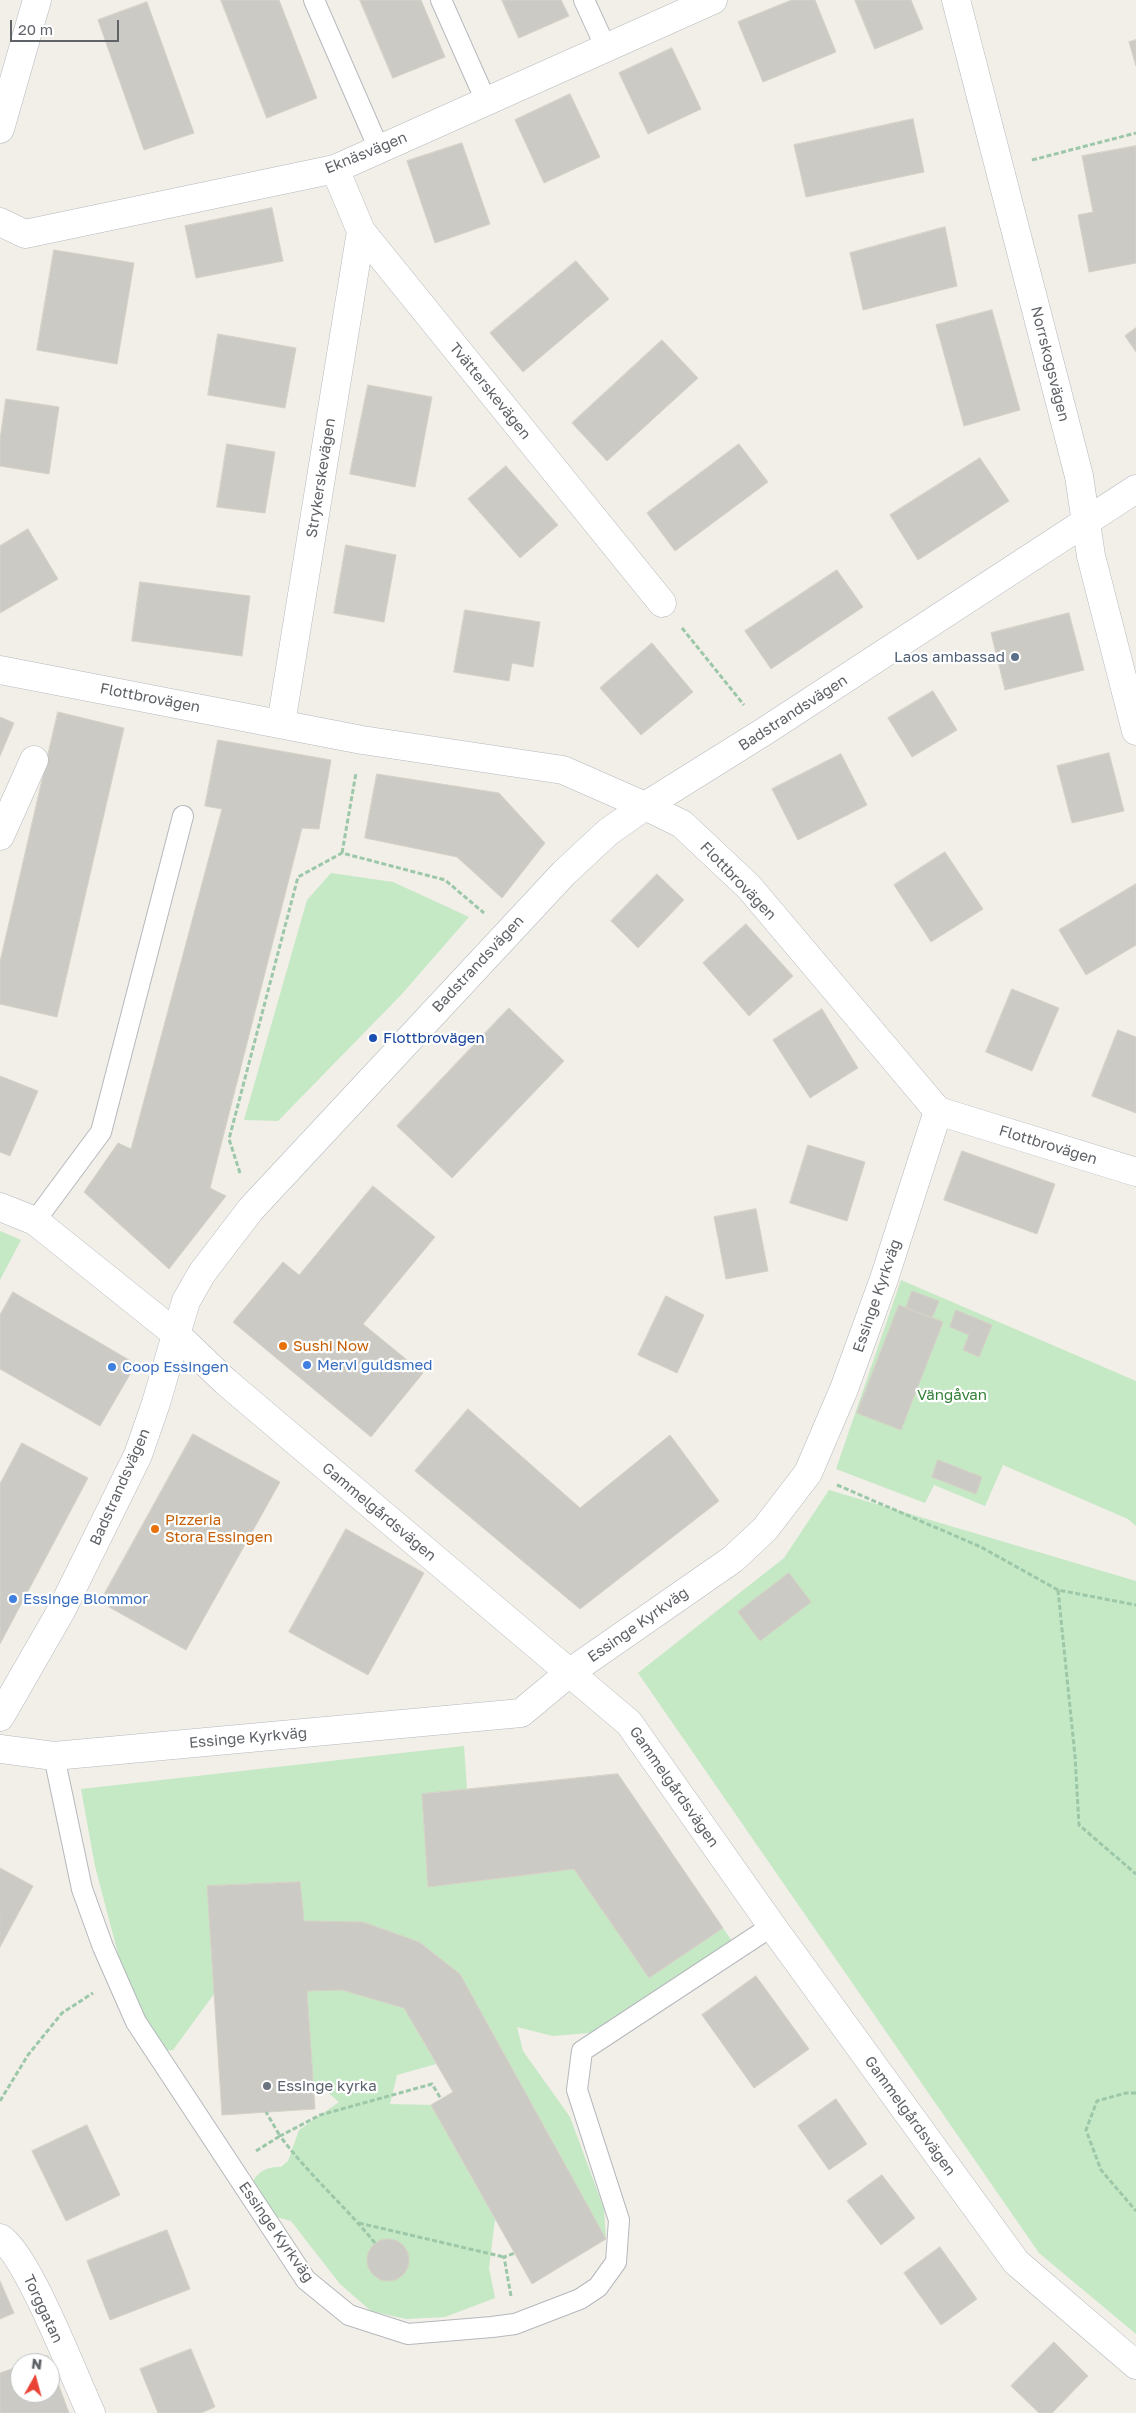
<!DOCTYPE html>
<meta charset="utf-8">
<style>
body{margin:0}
#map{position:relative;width:1136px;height:2413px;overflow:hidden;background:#f1efe8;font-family:"Golos Text",sans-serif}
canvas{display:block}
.north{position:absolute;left:10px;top:2353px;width:50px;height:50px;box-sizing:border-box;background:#fff;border:1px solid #bfc1c3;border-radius:50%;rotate:7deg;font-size:14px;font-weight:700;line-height:20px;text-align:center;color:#5f6368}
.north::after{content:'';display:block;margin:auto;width:18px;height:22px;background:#ea4335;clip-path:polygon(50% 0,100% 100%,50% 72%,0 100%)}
.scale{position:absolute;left:10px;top:20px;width:109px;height:22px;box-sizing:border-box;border:2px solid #5f6368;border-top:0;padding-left:6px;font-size:15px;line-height:18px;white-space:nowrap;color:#5f6368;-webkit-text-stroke:4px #fff;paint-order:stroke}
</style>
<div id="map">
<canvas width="1136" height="2413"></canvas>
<div class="north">N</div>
<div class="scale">20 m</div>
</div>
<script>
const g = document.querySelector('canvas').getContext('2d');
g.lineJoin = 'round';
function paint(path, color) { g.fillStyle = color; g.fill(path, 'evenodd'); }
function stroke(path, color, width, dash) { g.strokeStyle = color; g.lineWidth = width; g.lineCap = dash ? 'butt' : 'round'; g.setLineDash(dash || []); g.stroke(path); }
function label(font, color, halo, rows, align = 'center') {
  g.font = font + ' "Golos Text",sans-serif'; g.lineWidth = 4.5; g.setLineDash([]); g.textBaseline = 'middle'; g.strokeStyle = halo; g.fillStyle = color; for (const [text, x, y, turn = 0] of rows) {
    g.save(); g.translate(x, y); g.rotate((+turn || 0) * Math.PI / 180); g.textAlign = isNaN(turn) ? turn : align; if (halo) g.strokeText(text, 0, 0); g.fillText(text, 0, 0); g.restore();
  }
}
const green = new Path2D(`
 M331,873l62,9 76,35 -68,78 -123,126 -34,-1 63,-220z
 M0,1231l21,9 -21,40z
 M901,1280l235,101v145l-8,-7 -125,-54 -18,41 -51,-21 -9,18 -89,-34z
 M829,1490l307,91v753l-97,-81 -401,-580 146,-115z
 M464,1746l3,43 -45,5 6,93 146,-18 75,109 74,-50 9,13 -131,91 -48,4 -36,-9 6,24 47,66 34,92 2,30 -146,-265 -41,-32 -56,-20 -59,-1 -5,-39 -92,4 7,108 -41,56 -11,1 -36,-67 -31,-118 -14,-77z
 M342,1990l62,18 32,56 -39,11 -7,29 41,1 64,114 -6,49 6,30 -50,19 -39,2 -35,-8 -31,-27 -49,-63 -18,-5 -21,-33c6,-12 16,-17 29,-16l7,-6 11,-31 40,-28 -26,-22 -6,-89z`);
const building = new Path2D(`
 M221,0h58l38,98 -50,20z
 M360,0h61l24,57 -52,21z
 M502,0h59l8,16 -50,22z
 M792,0h23l21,52 -73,30 -25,-60z
 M855,0h56l12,29 -48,20z
 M147,2l47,131 -50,17 -46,-130z
 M1136,40v26l-7,-24z
 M672,48l29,61 -53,25 -29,-61z
 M570,94l30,63 -56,26 -29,-63z
 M913,119l11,53 -118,25 -12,-52z
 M462,143l28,81 -55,19 -28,-82z
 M1136,146v117l-47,9 -11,-57 15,-3 -11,-56z
 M272,208l11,53 -87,17 -11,-52z
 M945,227l12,59 -94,24 -13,-57z
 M54,250l80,13 -17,101 -80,-14z
 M576,261l33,38 -86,73 -33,-39z
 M992,310l28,100 -56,16 -28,-101z
 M1136,328v24l-11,-16z
 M218,334l78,14 -11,60 -77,-13z
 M662,340l36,38 -91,83 -35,-38z
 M368,385l64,12 -17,90 -65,-13z
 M6,399l53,8 -10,67 -49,-8v-26z
 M227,444l48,8 -10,61 -48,-6z
 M739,444l29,38 -93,69 -28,-38z
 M980,458l29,43 -91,59 -28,-45z
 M506,466l52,59 -38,33 -52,-59z
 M28,529l30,50 -58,34v-67z
 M346,545l50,10 -12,67 -50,-9z
 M837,570l26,37 -92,62 -26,-38z
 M140,582l110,14 -8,60 -110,-15z
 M465,610l75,12 -7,45 -21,-4 -3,18 -55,-9z
 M1069,613l15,57 -79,20 -14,-57z
 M652,643l41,49 -52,43 -41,-47z
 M933,691l24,39 -45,27 -24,-39z
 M58,712l66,16 -67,289 -57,-13v-42z
 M0,717l14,6 -14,33z
 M218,740l113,20 -12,69 -17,-1 -92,360 16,8 -57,73 -85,-77 34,-49 13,6 91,-340 -17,-3z
 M1109,753l15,58 -52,12 -15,-57z
 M841,754l26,51 -69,35 -26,-51z
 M377,774l122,19 46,50 -43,55 -45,-41 -92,-19z
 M945,852l38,57 -52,33 -37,-57z
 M657,874l27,26 -46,48 -27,-27z
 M1136,884v61l-50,30 -27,-45z
 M746,924l47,52 -44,40 -46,-53z
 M1012,989l47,19 -27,63 -46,-19z
 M509,1008l55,53 -112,117 -55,-52z
 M822,1009l36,59 -48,30 -37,-58z
 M1118,1030l18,7v76l-44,-17z
 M0,1076l38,15 -28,65 -10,-4z
 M808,1145l57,17 -18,59 -57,-18z
 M962,1151l93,33 -18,50 -93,-34z
 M373,1186l62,51 -72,87 60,49 -52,64 -138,-115 50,-60 16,13z
 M756,1209l12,62 -42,8 -12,-62z
 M912,1291l27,10 -7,17 -26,-10z
 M13,1292l123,72 -36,62 -100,-57v-54z
 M666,1296l38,19 -27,58 -39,-18z
 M899,1305l44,17 -42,108 -44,-17z
 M956,1310l36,15 -13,32 -16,-7 6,-15 -19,-8z
 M468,1409l112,99 90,-73 49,66 -139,108 -165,-138z
 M193,1434l87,48 -94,168 -86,-48z
 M22,1443l66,35 -88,166v-160z
 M938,1460l44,17 -6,17 -44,-17z
 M346,1529l78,44 -56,102 -79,-43z
 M789,1573l22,29 -51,39 -22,-29z
 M618,1774l105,154 -74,50 -75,-109 -146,18 -6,-93z
 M0,1868l33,18 -33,61z
 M300,1882l4,39 59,1 56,20 41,32 146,265 -74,45 -101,-179 22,-13 -49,-84 -62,-18 -35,1 8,118 -93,6 -15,-229z
 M756,1976l53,73 -55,39 -52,-73z
 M836,2099l31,45 -38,26 -31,-44z
 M87,2125l33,70 -54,26 -34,-70z
 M882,2175l33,43 -34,27 -34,-44z
 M167,2230l23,59 -80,31 -23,-59z
 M367 2260a21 21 0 1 1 42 0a21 21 0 1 1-42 0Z
 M940,2247l37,52 -36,26 -37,-52z
 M0,2281l14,32 -14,6z
 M1054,2342l34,34 -36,37h-13l-28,-27z
 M191,2349l24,58 -14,6h-43l-18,-44z
 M48,2356l21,57h-69v-40l20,-7v27h30v-30h-21z`);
const path = new Path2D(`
 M1032,160l104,-27
 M682,628l62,77
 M342,853l14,-80
 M240,1173l-11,-34 69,-262 44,-24 103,27 39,33
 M837,1485l144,62 77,43 78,15
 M1058,1590l17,166 4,69 57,49
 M1136,2093h-10l-29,8 -11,29 15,40 35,41
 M0,2101l28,-46 34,-42 31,-20
 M256,2151l24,-15 -14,-24
 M359,2223l145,34
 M375,2243c-30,-37 -66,-68 -95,-107l40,-21 112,-31 9,15
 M511,2296l-7,-39 11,-4`);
const lane = new Path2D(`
 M314,0l65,149
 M441,0l45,101
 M584,0l22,48
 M35,1221l66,-89 82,-316
 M54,1756l28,133 21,58 33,75 170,258 43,35 59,19 84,-7 23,-3 65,-25 18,-12 18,-25 3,-42 -42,-130 5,-39 190,-125`);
const street = new Path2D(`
 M956,0l123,476 12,80 45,175
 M0,129l37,-129
 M335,169l26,62 301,372
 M0,222l25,12 310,-65 378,-169
 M0,670l362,70 201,30 82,36 37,18 67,63 189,224 198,61
 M281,724l80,-493
 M0,836l34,-76
 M0,1207l35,14 141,113 50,48 403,341 143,203 244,336 120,103
 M0,1749l54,7 467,-43 48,-40 164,-114 32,-30 43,-56 36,-84 40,-110 54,-168
 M0,2238c27,15 75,141 91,175`);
const secondary = new Path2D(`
 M0,1717l61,-106 77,-156 18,-52 30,-102 16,-28 49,-64 313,-336 44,-41 37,-26 120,-75 371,-242`);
const markers = [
 [1015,657,5,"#5c6f8a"],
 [373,1038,5,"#1a4fb4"],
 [283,1346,5,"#e8710a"],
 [307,1365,5,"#3f7fe0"],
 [112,1367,5,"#3f7fe0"],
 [155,1529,5,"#e8710a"],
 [13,1599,5,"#3f7fe0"],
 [267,2086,5,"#6b7280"]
];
const streetNames = [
 ["Eknäsvägen",366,153,-22],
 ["Norrskogsvägen",1050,364,76],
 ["Tvätterskevägen",490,391,51],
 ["Strykerskevägen",321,478,-81],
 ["Flottbrovägen",150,698,11],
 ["Badstrandsvägen",793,713,-33],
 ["Flottbrovägen",738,881,46],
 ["Badstrandsvägen",478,964,-47],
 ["Flottbrovägen",1048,1145,17],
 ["Essinge Kyrkväg",877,1296,-71],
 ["Badstrandsvägen",120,1487,-66],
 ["Gammelgårdsvägen",379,1512,40],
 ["Essinge Kyrkväg",638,1625,-35],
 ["Essinge Kyrkväg",248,1738,-5],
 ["Gammelgårdsvägen",674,1787,55],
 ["Gammelgårdsvägen",910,2116,54],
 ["Essinge Kyrkväg",276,2232,55],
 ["Torggatan",43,2309,65]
];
const serviceNames = [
 ["Laos ambassad",1005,657]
];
const transitNames = [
 ["Flottbrovägen",383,1038]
];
const foodNames = [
 ["Sushi Now",293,1346],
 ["Pizzeria",165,1520],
 ["Stora Essingen",165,1537]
];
const shopNames = [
 ["Mervi guldsmed",317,1365],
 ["Coop Essingen",122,1367],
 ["Essinge Blommor",23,1599]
];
const parkNames = [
 ["Vängåvan",952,1395]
];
const worshipNames = [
 ["Essinge kyrka",277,2086]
];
paint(green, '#c5e8c5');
paint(building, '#cccac5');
stroke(building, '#d6d1c6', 1);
stroke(lane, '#b5b8bc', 22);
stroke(street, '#b5b8bc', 29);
stroke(secondary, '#b6babf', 29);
stroke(path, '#9cc7a9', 3, [5, 2.5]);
stroke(lane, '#fff', 20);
stroke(street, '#fff', 28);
stroke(secondary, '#fff', 28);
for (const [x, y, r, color] of markers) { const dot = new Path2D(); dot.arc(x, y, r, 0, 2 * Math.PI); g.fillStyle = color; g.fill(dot); stroke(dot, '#fff', 2); }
label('15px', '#5f6368', '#fff', streetNames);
label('15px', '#4e5e75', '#fff', serviceNames, 'right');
label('15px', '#164399', '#fff', transitNames, 'left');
label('15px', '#c56008', '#fff', foodNames, 'left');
label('15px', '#366cbe', '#fff', shopNames, 'left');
label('15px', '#348238', '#fff', parkNames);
label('15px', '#5b616d', '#fff', worshipNames, 'left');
</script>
